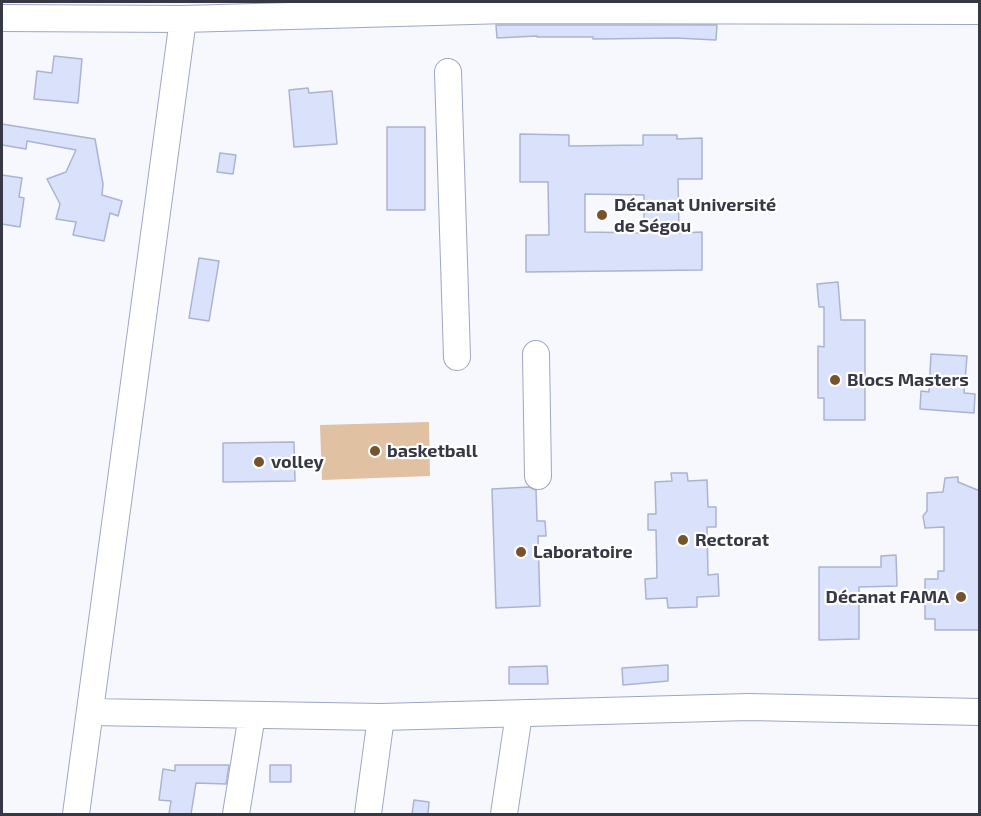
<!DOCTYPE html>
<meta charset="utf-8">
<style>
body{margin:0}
#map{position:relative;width:981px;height:816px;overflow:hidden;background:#f6f8fe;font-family:"Exo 2",sans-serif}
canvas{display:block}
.frame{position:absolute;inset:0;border:3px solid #363945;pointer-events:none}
</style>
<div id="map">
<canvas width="981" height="816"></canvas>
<div class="frame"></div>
</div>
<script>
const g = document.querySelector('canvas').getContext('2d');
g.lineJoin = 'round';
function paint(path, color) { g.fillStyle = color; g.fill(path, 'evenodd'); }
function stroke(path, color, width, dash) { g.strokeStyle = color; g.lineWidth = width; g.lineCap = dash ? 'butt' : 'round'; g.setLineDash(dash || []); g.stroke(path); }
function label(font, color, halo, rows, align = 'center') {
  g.font = font + ' "Exo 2",sans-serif'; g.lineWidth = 4.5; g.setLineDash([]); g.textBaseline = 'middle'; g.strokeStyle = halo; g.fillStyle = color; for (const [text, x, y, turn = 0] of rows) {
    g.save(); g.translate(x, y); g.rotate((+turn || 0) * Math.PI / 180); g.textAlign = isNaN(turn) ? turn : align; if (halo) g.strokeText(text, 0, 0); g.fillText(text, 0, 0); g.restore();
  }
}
const green = new Path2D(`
 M429,422l1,54 -108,4 -2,-55z`);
const building = new Path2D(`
 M496,25h221l-1,15 -40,-2 -83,1v-2h-56v-1l-40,2z
 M54,56l28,3 -4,44 -44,-4 3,-28 15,2z
 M308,88l1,5 23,-2 5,53 -43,3 -5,-57z
 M2,124l93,15 8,45 -1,11 20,6 -4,15 -8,-3 -6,28 -31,-6 3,-13 -20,-3 4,-15 -13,-25 19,-7 10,-22 -49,-9 -1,8 -24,-4z
 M387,127h38v83h-38z
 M520,134l49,1v11l74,-1v-10h34v4l25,-1v41h-24l1,54 23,-1v38l-176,2v-37h23l-1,-53h-28zM585,194l59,1v38l-59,-1z
 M220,153l16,2 -3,19 -16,-2z
 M2,175l20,3 -3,19 5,1 -4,29 -18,-3z
 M199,258l20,3 -10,60 -20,-3z
 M838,282l3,38h24v100h-41v-22h-6v-52l6,1v-40h-5l-2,-23z
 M931,354l36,2 -3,37 11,1 -1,19 -54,-4 1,-18 8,1z
 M294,442l1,39 -72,1v-39z
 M671,473h16l1,8 19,-1 1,27h8v20h-9l1,48 10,-1 1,22 -22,1v10l-29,1 -1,-10 -21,1 -1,-20 12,-1 -1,-48h-8v-16h8l-1,-32 17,-1z
 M958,477v5l22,9v139h-45v-11h-10v-40h13v-8h6v-44l-19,1 -2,-12 4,-5v-18l16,-1 2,-14z
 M529,487l7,3 1,31h8l1,15h-8l2,70 -44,2 -4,-119z
 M896,555l1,31 -38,1v52l-40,1v-73h62v-11z
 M668,665v16l-45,4 -1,-17z
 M547,666l1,18h-39v-17z
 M175,765h54l-3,19 -30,-1 -5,31h-22l2,-13 -12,-1 4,-31 12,2z
 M270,765h21v17h-21z
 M414,800l15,2 -1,12h-16z`);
const minor = new Path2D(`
 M2,18l181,1 324,-9 473,1
 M448,72l9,285
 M536,354l2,122
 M90,712l291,5 368,-10 231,5
 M76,814l107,-795
 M236,814l16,-99
 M368,814l13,-97
 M504,814l15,-100`);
const markers = [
 [602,215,6,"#77532d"],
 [835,380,6,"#77532d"],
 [375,451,6,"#77532d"],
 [259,462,6,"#77532d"],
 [683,540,6,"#77532d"],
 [521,552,6,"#77532d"],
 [961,597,6,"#77532d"]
];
const poiNames = [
 ["Décanat Université",614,205],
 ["de Ségou",614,226],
 ["Blocs Masters",847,380],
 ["basketball",387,451],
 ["volley",271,462],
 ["Rectorat",695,540],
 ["Laboratoire",533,552],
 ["Décanat FAMA",949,597,"right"]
];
paint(green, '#e0c1a2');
paint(building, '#dae2fb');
stroke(building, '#aab3d1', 1.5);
stroke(minor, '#9ea6c4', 28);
stroke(minor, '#fff', 26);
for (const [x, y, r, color] of markers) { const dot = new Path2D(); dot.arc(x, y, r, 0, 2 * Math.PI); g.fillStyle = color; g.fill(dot); stroke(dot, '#fff', 2); }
label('bold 18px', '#363945', '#fff', poiNames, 'left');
</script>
